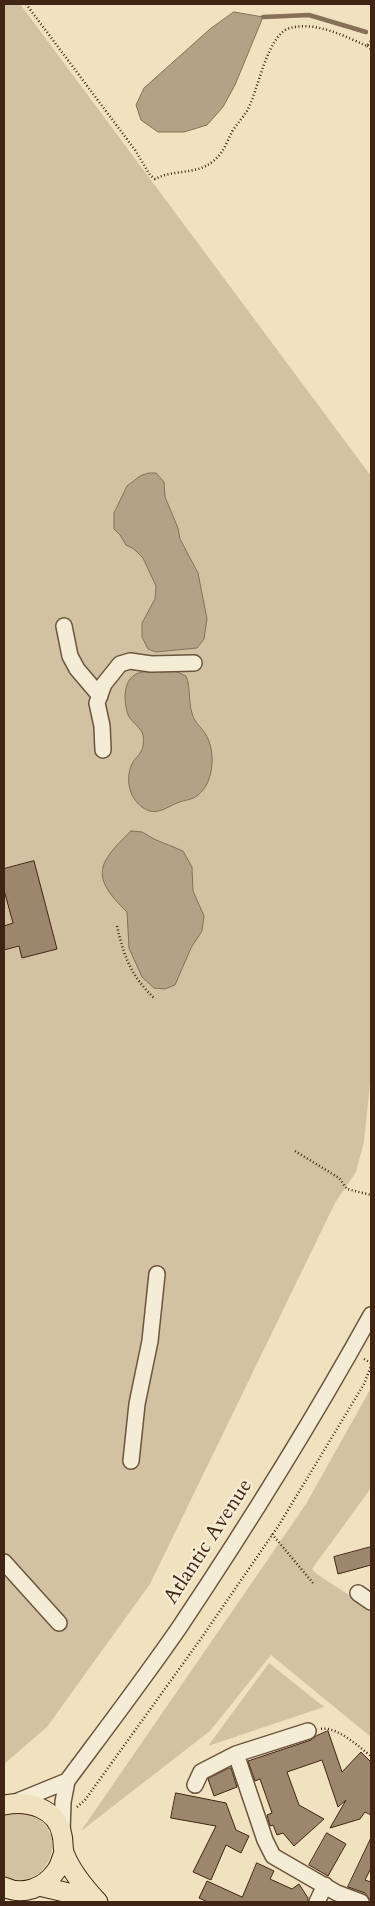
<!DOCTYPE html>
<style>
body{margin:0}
#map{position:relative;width:375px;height:1906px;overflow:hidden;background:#f0e2bf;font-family:Cardo,serif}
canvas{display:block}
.frame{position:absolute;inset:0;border:5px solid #402514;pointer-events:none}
</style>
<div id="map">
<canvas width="375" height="1906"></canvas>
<div class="frame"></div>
</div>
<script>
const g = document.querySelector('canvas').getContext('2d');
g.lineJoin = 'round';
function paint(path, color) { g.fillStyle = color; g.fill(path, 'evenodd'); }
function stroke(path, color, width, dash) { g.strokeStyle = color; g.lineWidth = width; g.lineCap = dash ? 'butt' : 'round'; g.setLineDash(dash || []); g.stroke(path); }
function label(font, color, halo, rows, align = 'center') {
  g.font = font + ' Cardo,serif'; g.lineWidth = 4.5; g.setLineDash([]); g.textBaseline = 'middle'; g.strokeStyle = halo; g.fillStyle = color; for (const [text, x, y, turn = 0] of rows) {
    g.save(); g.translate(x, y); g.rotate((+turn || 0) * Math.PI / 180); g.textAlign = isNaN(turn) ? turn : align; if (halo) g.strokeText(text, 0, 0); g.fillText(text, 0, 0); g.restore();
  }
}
const green = new Path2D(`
 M4,4h16l351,472v598l-7,68 -8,30 -21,31 -185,381 -103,143 -43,37z
 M371,1388v100l-59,81 6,6 53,34v128l-100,-82 -61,76 -129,100 225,-327z
 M269,1663l55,44 -116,39z
 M22,1811c59,19 21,86 -18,65v-61l3,-2z`);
const water = new Path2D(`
 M234,12l29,5 -28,68 -12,22 -16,18 -23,7h-26l-17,-12 -5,-15 8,-17 66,-59z
 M149,473h7l8,9 1,15 13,31 2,11 18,34 9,46 -3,20 -7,9 -41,4 -8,-3 -6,-12v-14l13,-24 1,-13 -13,-28 -9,-9 -8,-4 -6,-10 -6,-6v-16l13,-27 13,-10z
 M175,671l11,5c5,12 2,25 6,37 2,10 10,14 14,22 10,16 8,48 -8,60 -5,5 -14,5 -21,8 -12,5 -22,14 -35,4 -14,-10 -17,-31 -9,-45 3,-5 9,-9 10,-16 3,-17 -6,-18 -14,-29 -3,-6 -4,-15 -4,-22 2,-30 26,-23 50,-24z
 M131,831l11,1 12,7 29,12 9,16 1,24 11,25 -2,15 -11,17 -16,37 -10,4 -11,-1 -12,-11 -13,-29 -2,-36c-37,-36 -30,-48 4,-81z`);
const stream = new Path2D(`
 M263,17l46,-2 57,17`);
const building = new Path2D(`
 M34,861l23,88 -35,9 -3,-12 -15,4v-24l9,-3 -9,-33v-21z
 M371,1547v18l-33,9 -4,-17z
 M328,1731l14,41 19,-20 10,10v53l-6,-3 -5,7 -30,9 16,-28 -8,7 -16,-47 -35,12 12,33 25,14 -30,27 -11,-13 -6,2 -4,-10 -3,1 -3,-11 5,-2 -12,-34 -5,2 -7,-20 63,-21 5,-4z
 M229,1768h2l6,19 -23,9 -6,-17z
 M176,1793l50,10 10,27 13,6 -8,17 -15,-8 -15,35 -18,-8 23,-46 -45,-8z
 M327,1833l19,11 -18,32 -19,-11z
 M371,1838v30l-6,12 6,2v19l-6,-8 -17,-6z
 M257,1863l17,8 -4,8 22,10 7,-5 9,14v4h-100l-9,-4 8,-17 35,16z`);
const path = new Path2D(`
 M26,4l109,146 15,25 5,4c23,-12 47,-1 66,-26 5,-7 8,-16 12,-23 5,-7 10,-13 14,-19 11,-19 20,-77 43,-83 26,-7 54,8 77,18l4,-5
 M367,46l4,3
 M117,926c7,31 14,50 38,73
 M295,1151l44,27 8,11 24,6
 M364,1359l7,4
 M272,1534l41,49
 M321,1729c16,-3 38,18 50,27
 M77,1807l8,-7 115,-160 79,-115 85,-141 7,-18`);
const minor = new Path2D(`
 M64,626l6,30 7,13 23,27
 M103,750l-1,-24 -5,-23 7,-19 16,-20 10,-3 21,3 43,-1
 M131,1461l6,-57 13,-63 7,-67
 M4,1562l55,61
 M358,1593l13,9
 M236,1754l72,-23
 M195,1785l6,-13 35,-18 29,86 8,16 64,37 24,9
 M13,1803l54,-22
 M62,1833l1,-31 4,-21c38,-51 76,-101 112,-153 68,-102 133,-206 192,-313
 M317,1902l8,-17`);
const major = new Path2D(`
 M4,1805c24,-5 53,3 58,30 2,7 0,14 3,20 7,18 20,33 33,47
 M39,1886l34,8 19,8
 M4,1887c19,9 40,1 52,-16 4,-5 5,-12 8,-18`);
const streetNames = [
 ["Atlantic Avenue",209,1542,-57]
];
paint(green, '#d2c2a2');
paint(water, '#b4a285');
stroke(water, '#867058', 1);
stroke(stream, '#867058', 4.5);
paint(building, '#9c876d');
stroke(building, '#402514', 1);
stroke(minor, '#6c543f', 18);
stroke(major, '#402514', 21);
stroke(path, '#402514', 2.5, [1, 2.5]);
stroke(minor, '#f5ecd5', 15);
stroke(major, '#f0e2bf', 19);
label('21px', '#402514', '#f5ecd5', streetNames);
</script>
